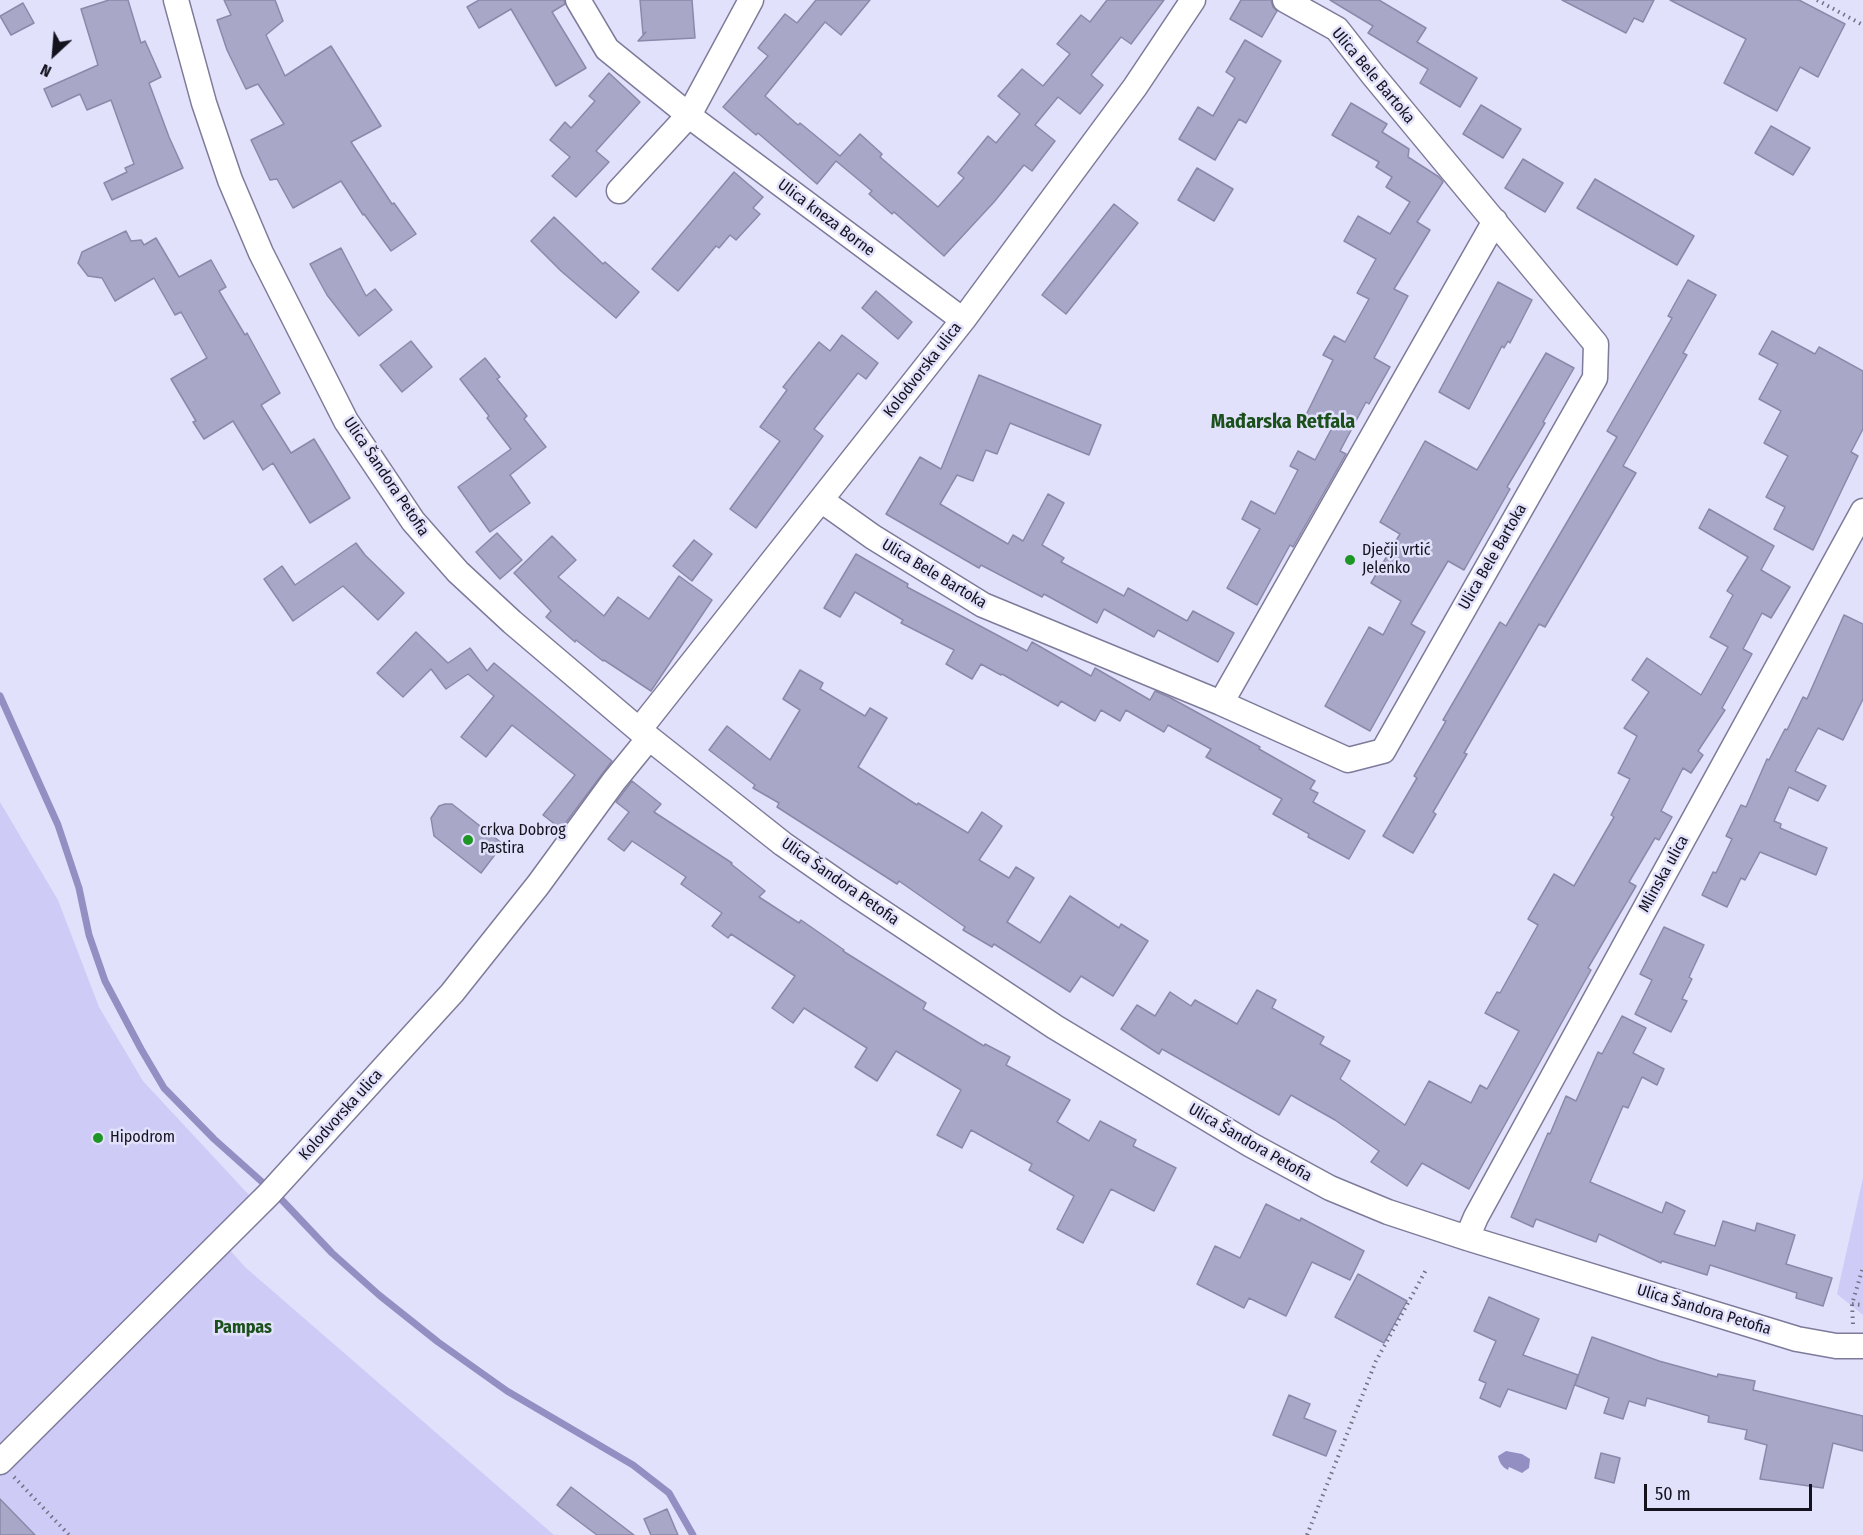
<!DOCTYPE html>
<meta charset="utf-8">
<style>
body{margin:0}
#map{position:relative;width:1863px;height:1535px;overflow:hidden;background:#e2e1fc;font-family:"Fira Sans Condensed",sans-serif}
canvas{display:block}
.north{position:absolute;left:24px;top:24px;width:60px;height:60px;-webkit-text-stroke:4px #e2e1fc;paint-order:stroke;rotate:206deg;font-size:16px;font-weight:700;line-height:24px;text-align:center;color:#13121d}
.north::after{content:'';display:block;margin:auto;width:21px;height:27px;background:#13121d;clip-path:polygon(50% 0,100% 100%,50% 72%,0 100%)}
.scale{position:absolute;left:1644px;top:1484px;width:168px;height:27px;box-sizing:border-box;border:3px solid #13121d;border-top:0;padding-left:8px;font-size:18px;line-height:21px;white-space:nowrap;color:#13121d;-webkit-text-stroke:4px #e2e1fc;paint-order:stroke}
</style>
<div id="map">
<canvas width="1863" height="1535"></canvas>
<div class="north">N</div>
<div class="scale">50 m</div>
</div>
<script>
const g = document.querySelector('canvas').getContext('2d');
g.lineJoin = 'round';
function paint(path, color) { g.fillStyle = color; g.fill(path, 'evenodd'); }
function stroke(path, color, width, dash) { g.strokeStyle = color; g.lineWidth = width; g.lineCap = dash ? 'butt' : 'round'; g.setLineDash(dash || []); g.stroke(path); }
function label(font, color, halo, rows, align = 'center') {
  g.font = font + ' "Fira Sans Condensed",sans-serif'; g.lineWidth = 5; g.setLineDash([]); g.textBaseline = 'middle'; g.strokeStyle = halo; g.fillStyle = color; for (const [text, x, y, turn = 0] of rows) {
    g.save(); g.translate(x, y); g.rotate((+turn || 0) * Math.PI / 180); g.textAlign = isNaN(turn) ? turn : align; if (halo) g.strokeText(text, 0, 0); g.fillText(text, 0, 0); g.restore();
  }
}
const green = new Path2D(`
 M0,802l58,98 41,107 44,74 106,114 -34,38 30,34 309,268h-554z
 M1863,1178v137l-26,-21z`);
const water = new Path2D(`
 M1506,1451l16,3 8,5 -1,9 -7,5 -13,-6 -1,3c-6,-3 -9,-8 -10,-14z`);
const stream = new Path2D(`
 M0,696l58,129 21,63 10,47 16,46 36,68 23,39 50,51 47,42
 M280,1198l52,55 47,42 59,47 69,49 126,74 36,28 24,42`);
const building = new Path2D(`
 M109,0h19l13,43 4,-2 16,36 -12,6 20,54 14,31 -71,32 -8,-17 23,-11 -2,-4 9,-4 -23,-64 -24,10 -7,-16 -28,13 -8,-18 54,-24 -17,-56z
 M224,0h51l8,21 -17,14 19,41 46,-30 50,80 -30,16 41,62 2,-1 22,31 -25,17 -27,-37 -1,1 -22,-34 -48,27 -16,-29 -7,1 -19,-40 33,-16 -26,-40 -12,5 -19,-39 -10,-30 14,-5z
 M479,0h85l1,4 -13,8 34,56 -30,18 -45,-77 -32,19 -12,-21z
 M640,0h52l3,38 -57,3 8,-9 -3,2z
 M816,0h54l-29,35 -16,-13 -60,74 33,29 2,-2 40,33 20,-22 22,20 -2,3 58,50 26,-29 -6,-5 30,-37 8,7 24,-29 -22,-18 24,-27 21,17 27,-32 -13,-10 24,-29 9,7 17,-22h57l-33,44 -10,-7 -30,38 12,10 -23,29 -22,-17 -23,28 20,16 -23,30 -8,-6 -30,37 -50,54 -50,-44 -2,2 -23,-20 3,-3 -36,-30 -19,23 -59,-51 -2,2 -33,-28 45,-51 -10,-8 27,-34 12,9z
 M1241,0h30l2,7 4,4 -15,26 -32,-18z
 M1330,0h49l47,28 -9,14 60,36 -17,29 -40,-24 8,-14 -60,-36 5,-7z
 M1562,0h92l-11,22 -9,-4 -8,15z
 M1670,0h129l46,24 -27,53 -18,-10 -23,44 -53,-28 22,-44z
 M23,3l11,20 -23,12 -11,-19z
 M1245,40l36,21 -35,62 -7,-4 -24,41 -36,-21 19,-32 15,9 22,-38 -9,-6z
 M609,73l31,29 -44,49 13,11 -33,35 -24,-21 18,-19 -20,-17 15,-18 6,6 24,-27 -6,-5z
 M1351,103l36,21 -5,8 27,17 -1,8 31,20 4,5 -26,40 13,8 -36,59 14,7 -34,62 16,9 -21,37 -3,-2 -26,49 6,3 -53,93 -3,-2 -33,60 -30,-17 33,-59 -18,-10 9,-18 24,13 23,-44 -8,-4 8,-15 17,9 17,-32 -26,-13 27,-55 -10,-5 11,-19 11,6 24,-43 -12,-6 19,-34 -32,-18 14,-25 32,18 20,-32 -24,-15 6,-10 -16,-10 3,-5 -47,-27z
 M1481,105l40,24 -18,29 -40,-24z
 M1771,126l39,22 -17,27 -38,-22z
 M1523,159l40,24 -18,29 -40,-24z
 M1197,168l36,21 -19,32 -36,-21z
 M734,172l29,25 -10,11 7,6 -24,26 -6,-5 -11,13 -3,-2 -38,45 -26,-22z
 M1595,179l99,57 -17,29 -100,-57z
 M1114,204l24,19 -72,91 -24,-19z
 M554,217l49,47 2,-2 34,30 -23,26 -55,-47 -30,-30z
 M126,231l5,10 10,-1 3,5 12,-7 23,39 32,-17 15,27 -7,4 26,44 2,-2 33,60 -19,12 30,48 23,-14 36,59 -40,25 -37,-60 -10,7 -30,-49 -29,18 -11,-17 3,-1 -25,-42 36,-21 -26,-46 -6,3 -21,-37 -39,23 -13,-23 -14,-2 -10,-13 4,-11z
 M341,248l25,48 9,-7 17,21 -33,26 -32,-41 -17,-31z
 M1688,280l28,15 -33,58 4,2 -64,111 13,7 -91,154 -6,-3 -75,129 3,1 -34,58 3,2 -23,39 -30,-17 34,-58 -3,-2 32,-55 -3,-1 57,-98 6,4 111,-189 -10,-6 65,-113 -4,-2z
 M1498,282l34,18 -22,43 -2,-2 -4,7 -2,-2 -33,63 -30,-17z
 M876,291l36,31 -14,17 -36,-31z
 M1772,331l43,23 4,-7 44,24v58l-12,23 7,4 -45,94 -39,-21 11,-22 -19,-10 22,-41 -24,-13 17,-32 -22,-12 19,-35 -19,-10z
 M842,335l36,28 -12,16 -8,-6 -44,56 9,7 -67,92 -26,-19 50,-68 -20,-14 27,-37 -4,-3 36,-45 11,9z
 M411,341l21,26 -30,25 -22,-27z
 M1546,353l28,15 -31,54 2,1 -38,64 3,2 -46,81 -16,-9 -37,63 14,8 -55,99 -45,-25 44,-79 14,8 18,-34 -30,-18 29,-49 -20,-12 45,-81 52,29z
 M485,358l15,19 -3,2 30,37 -3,3 22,28 -36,28 20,28 -40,29 -32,-45 53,-38 -24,-31 2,-2 -29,-37z
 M979,375l122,50 -12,30 -79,-32 -13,31 -11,-4 -13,31 -16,-6 -17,29 68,40 5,-9 10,6 25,-47 16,9 -22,42 22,13 -3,4 63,34 4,-8 59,33 6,-10 41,22 -16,29 -60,-32 -4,7 -50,-28 -7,14 -53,-29 -2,3 -61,-32 -2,3 -93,-54 34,-57 21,12z
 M1709,509l65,37 -13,24 29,17 -19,31 -9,-5 -19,36 9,5 -30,54 3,2 -27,41 5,4 -12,18 -8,-5 -22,43 11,6 -13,23 -4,-2 -26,44 7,4 -48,82 3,2 -122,219 -47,-26 -15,23 -36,-24 8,-11 -44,-31 -44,-25 -12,20 -117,-66 -3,5 -38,-25 16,-24 18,11 15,-24 21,14 4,-6 42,24 20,-34 19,10 -4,8 52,29 -4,7 30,17 -10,18 65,46 24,-44 42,22 9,-18 7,4 32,-58 -34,-18 12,-21 3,1 38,-68 -10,-6 26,-45 20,12 40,-69 -3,-2 19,-36 -12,-6 19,-37 -13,-8 25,-36 -17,-12 15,-22 54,37 27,-48 -18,-10 23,-42 -6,-4 21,-34 -49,-29z
 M497,533l25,27 -22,19 -24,-27z
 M552,536l24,24 -18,17 46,39 14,-19 31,22 30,-43 33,24 -61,91 -47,-31 -1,1 -27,-21 -1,2 -29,-25 5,-6 -37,-38z
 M694,540l18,14 -20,27 -19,-15z
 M356,543l9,12 39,38 -26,27 -35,-34 -50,35 -29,-42 18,-13 13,19z
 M856,554l52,30 -1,3 120,64 5,-9 59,34 4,-8 55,32 5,-9 14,6 91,50 -1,2 56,32 -5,8 8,4 -5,9 52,29 -16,28 -41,-22 1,-3 -36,-20 9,-15 -76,-42 5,-8 -43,-24 -4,7 -38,-22 -6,11 -19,-11 -6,11 -34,-20 -3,5 -56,-32 -1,1 -20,-11 -9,15 -26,-15 8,-14 -53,-27 2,-3 -48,-28 -15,25 -16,-9z
 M1844,615l19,9v75l-20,41 -25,-12 -23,43 31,15 -8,15 -29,-14 -15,34 7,3 -1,4 47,20 -11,27 -56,-23 -15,28 -4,-2 -14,29 -25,-12 11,-23 3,1 16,-34 -6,-3 15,-31 5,2 21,-48 2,1 16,-31 2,1 16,-33 4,2z
 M416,632l32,31 22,-15 17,23 7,-8 118,98 -51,68 -18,-14 32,-40 -63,-50 -26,32 -25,-20 33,-41 -26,-22 -22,15 -15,-20 -28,28 -26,-24z
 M800,670l23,13 -3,6 45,27 5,-8 17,10 -29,49 59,38 1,-2 50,30 14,-21 20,14 -23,34 30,18 7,-11 18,11 -27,44 33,21 30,-47 49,32 2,-4 27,17 -35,55 -32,-20 -11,16 -76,-48 -2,3 -29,-17 2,-3 -66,-46 -2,3 -120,-77 2,-4 -26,-15 2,-3 -46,-35 18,-24 43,34 30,-50 -17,-11z
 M632,781l29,23 -7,8 78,51 -1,1 34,27 -6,6 40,26 2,-3 43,30 -1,1 83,52 -3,6 61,37 1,-2 25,13 -4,8 64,35 -13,22 32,19 11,-20 36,19 -3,6 43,22 -22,43 -43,-22 -28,54 -26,-14 17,-33 -45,-26 3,-6 -61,-34 -9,18 -25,-13 24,-45 -65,-39 -19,30 -22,-14 12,-19 -63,-40 -11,15 -21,-15 23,-32 -64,-42 -3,4 -16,-12 10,-13 -41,-29 5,-7 -54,-36 -8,10 -16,-12 21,-27 -13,-10z
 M445,804h7l51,40 -22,29 -47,-37 -3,-18 8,-12z
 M1664,927l40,18 -15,32 3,2 -10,20 5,2 -16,31 -36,-18 17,-34 -12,-6z
 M1622,1016l24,12 -13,25 31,16 -7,16 -15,-8 -14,31 -5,-2 -33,76 72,31 4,-11 19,9 -11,23 41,12 8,-25 32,10 2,-8 38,12 -9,29 46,14 -9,28 -27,-8 1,-5 -87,-28 -3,10 -45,-14 -1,2 -62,-29 -3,8 -60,-23 -3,8 -22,-10 37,-84 2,1 16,-38 10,5 22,-49 4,2z
 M1266,1204l34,17 1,-3 63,33 -14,29 -38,-18 -26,54 -37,-18 -5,10 -47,-24 18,-38 25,12z
 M1358,1274l49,27 -23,42 -49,-26z
 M1489,1297l50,22 -16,36 55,20 -12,34 -58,-20 -8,18 -20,-9 6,-15 -7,-3 17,-39 -22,-10z
 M1592,1337l67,24 58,16 1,-3 37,7 -2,9 110,26v35l-30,-8 -10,45 -63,-9 7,-34 -22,-6 2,-9 -39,-8 1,-6 -62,-18 -2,8 -16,-5 -6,18 -19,-6 5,-15 -34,-13z
 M1289,1395l21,9 -6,14 32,13 -10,25 -53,-21z
 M1601,1453l19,5 -6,25 -19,-5z
 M571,1487l63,48h-37l-40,-30z
 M0,1499l35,36h-35z
 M667,1509l11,26h-27l-7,-16z`);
const path = new Path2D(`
 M1817,0l46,25
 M1852,1304l11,1
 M1853,1324l-1,-20 11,-37
 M14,1477l55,58
 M1307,1535l69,-174 50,-91`);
const minor = new Path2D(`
 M176,0l28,103 26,77 31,73 85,168 67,100 45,51 54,50 127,108 144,114 66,46 206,137 196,118 79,43 58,24 79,26 330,101 39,7h27
 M578,0l29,49 89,72 267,199
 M619,191l70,-76 62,-115
 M821,500l52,37 110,68 238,98 127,57 35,-9 212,-373 1,-34 -223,-269 -36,-46 -52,-29
 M1221,703l274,-482
 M639,730l324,-410 172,-233 58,-87
 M1467,1238l9,-21 387,-706
 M0,1462l269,-268 183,-201 86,-108 76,-104 35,-43`);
const markers = [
 [1350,560,6,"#1e9626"],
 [468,840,6,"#1e9626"],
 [98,1138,6,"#1e9626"]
];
const streetNames = [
 ["Ulica Bele Bartoka",1373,76,50],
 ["Ulica kneza Borne",826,218,37],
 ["Kolodvorska ulica",923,370,-52],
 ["Ulica Šandora Petofia",386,477,56],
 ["Ulica Bele Bartoka",1493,557,-60],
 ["Ulica Bele Bartoka",934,574,31],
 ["Mlinska ulica",1664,874,-61],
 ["Ulica Šandora Petofia",840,882,35],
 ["Kolodvorska ulica",341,1115,-48],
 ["Ulica Šandora Petofia",1250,1143,30],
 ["Ulica Šandora Petofia",1704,1310,17]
];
const poiNames = [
 ["Dječji vrtić",1362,551],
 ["Jelenko",1362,569],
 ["crkva Dobrog",480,831],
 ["Pastira",480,849],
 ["Hipodrom",110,1138]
];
const neighbourhoodNames = [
 ["Pampas",243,1328]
];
const quarterNames = [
 ["Mađarska Retfala",1283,422]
];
paint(green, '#cecbf6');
paint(water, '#938fc3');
stroke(stream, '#938fc3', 7);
paint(building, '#a9a7c8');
stroke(building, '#8b89a9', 1.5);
stroke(minor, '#7d7b9a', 27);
stroke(path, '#737285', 4, [1.5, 4.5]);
stroke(minor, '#fff', 24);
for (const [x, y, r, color] of markers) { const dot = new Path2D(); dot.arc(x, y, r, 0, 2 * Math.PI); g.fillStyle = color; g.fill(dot); stroke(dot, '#e2e1fc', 2); }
label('16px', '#13121d', '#e2e1fc', streetNames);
label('16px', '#13121d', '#e2e1fc', poiNames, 'left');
label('bold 18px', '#1b501c', '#e2e1fc', neighbourhoodNames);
label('bold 20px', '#1b501c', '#e2e1fc', quarterNames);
</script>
